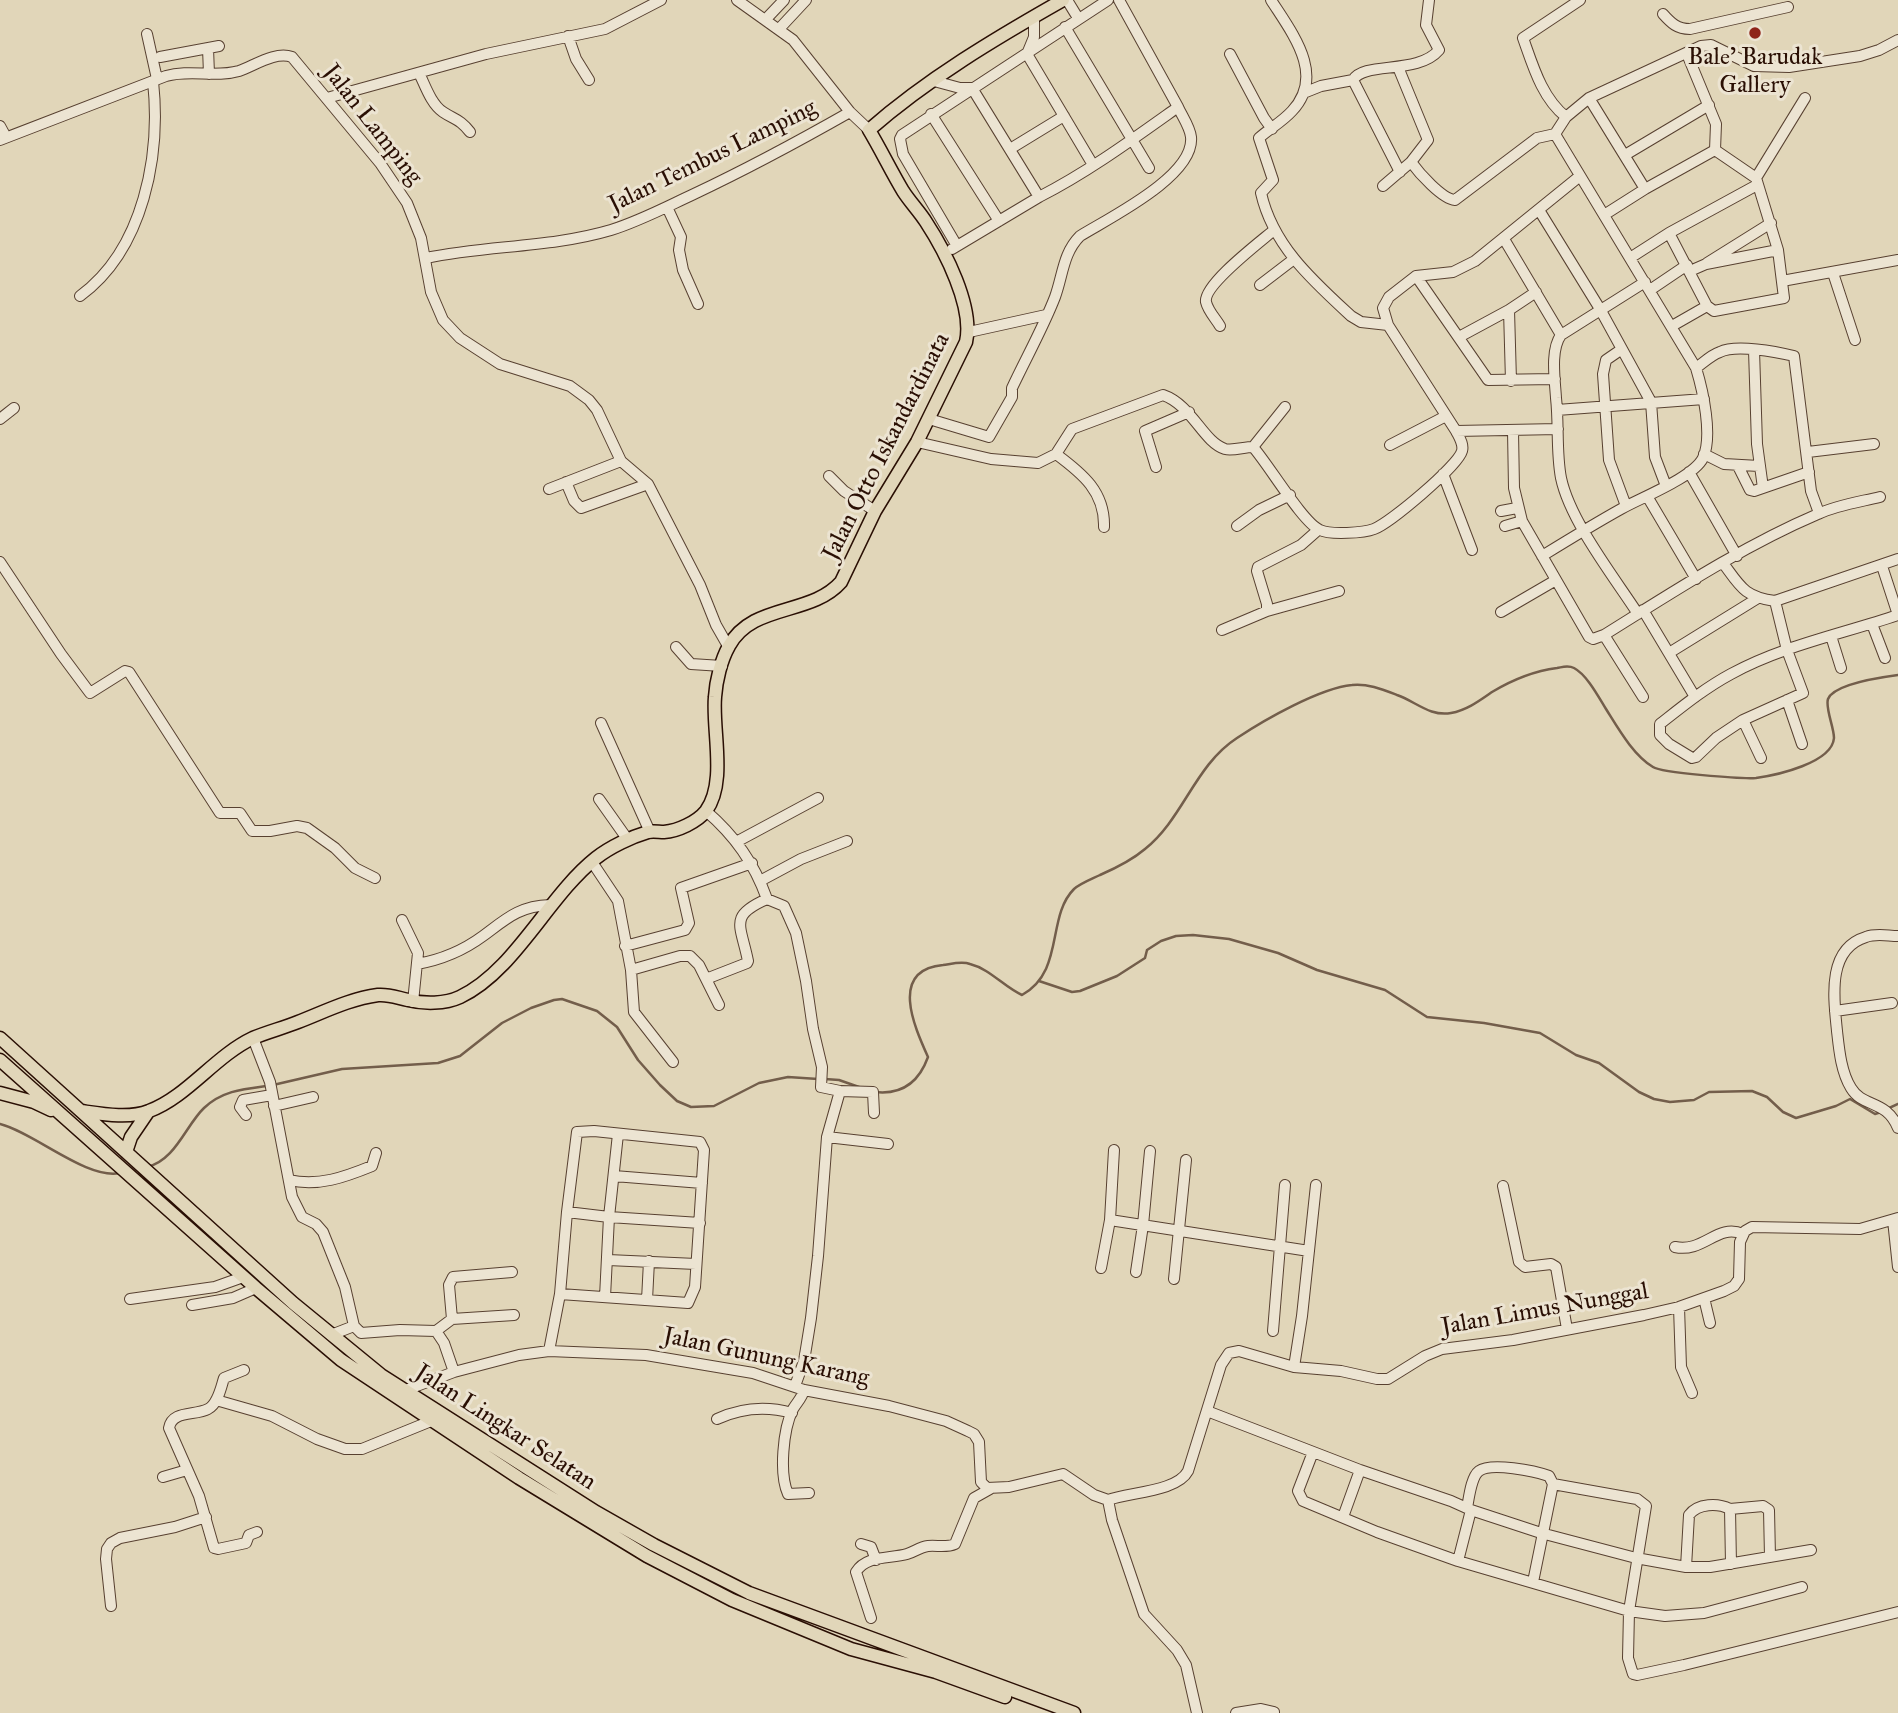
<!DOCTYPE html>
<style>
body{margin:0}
canvas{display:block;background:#e1d6b9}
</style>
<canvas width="1898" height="1713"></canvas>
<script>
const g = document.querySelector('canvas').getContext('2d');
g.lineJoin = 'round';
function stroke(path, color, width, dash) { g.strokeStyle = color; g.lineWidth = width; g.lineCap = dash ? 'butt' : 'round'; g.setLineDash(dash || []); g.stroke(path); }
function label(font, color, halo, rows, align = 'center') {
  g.font = font + ' "IM FELL Great Primer",serif'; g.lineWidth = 6; g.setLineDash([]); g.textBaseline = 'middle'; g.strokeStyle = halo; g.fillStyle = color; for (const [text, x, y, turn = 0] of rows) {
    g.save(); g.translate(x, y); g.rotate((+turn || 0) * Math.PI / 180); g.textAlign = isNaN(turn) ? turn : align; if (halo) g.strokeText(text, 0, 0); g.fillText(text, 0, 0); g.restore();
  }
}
const stream = new Path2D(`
 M1039,981l33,11 8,-1 37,-15 28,-18 2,-8 14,-9 15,-5 17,-1 36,4 49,14 39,17 68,20 42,27 57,6 56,10 36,22 23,8 40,29 15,7 16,3 24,-2 15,-8 43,-1 15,6 16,15 13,6 40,-12 14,-7 25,15 6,-2
 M825,1079l14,1 20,7
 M273,1085l69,-16 96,-6 22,-7 42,-33 29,-15 23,-8 8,-1 35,12 20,16 21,33 22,25 17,16 14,6 23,-1 45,-23 29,-6 30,2
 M875,1092c27,3 44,-10 53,-35 -14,-31 -39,-87 15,-92 8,-1 19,-4 27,-1 20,5 34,23 52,31 43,-24 24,-78 52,-106 7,-6 18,-10 26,-14 16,-7 31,-14 45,-26 38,-30 50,-84 92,-111 27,-18 83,-50 115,-53 15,-2 32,5 45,10 18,6 33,22 54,18 16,-3 28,-12 41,-21 20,-12 42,-21 65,-24 6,-1 11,-3 17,0 13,7 24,28 32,41 12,19 27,46 47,58 9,6 89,12 103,11 21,-3 76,-15 78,-40 0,-11 -9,-30 -6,-39 6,-15 55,-22 70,-24
 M1887,1109l11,-5
 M0,1124c35,9 87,56 120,49
 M147,1167c28,-6 39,-42 57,-59 18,-17 39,-19 62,-22`);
const minor = new Path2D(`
 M737,0l56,40 57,72 19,18
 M1067,0l11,18
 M1271,0c21,33 55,75 21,111 -10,11 -23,18 -33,27l14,42 -12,13c12,53 52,88 90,123l10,6 27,3
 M1663,14c8,9 14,15 27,15l98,-22
 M1034,17v20l-7,17 66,111
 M766,19l18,-19
 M1065,27l84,141
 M779,29l27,-29
 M147,34l10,45
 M568,36l8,23 13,21
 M208,48l1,26
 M1230,54l34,64 8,11
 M1687,54l29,70 -1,26
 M160,57l59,-11
 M1398,67l30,73 -17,22
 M419,73c6,12 12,31 24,39 12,8 17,7 27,20
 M1353,80l47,92
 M934,81l26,7h11
 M972,88l67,109c49,-25 94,-58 139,-90l-59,-107
 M1306,92l15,-6 32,-6c11,-19 65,-5 86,-30l-13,-25 3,-25
 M327,98l159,-44 119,-25 56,-29
 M1589,98l56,91
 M931,114l68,107
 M1566,117c-24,-19 -33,-51 -43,-79l57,-38
 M0,126l6,11
 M0,140l166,-64c24,-7 49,2 73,-5 15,-5 36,-20 53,-14l88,106 27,40 14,35 10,54 12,28 17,18 40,26 70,22 19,14 8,10 24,51 27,23 52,101 16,40 12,21
 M1010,149l54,-33
 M1625,155l84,-50
 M1756,178l49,-80
 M1383,186l28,-24c8,11 31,37 44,38l82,-62 18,-4
 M667,207l14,30 -2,13 4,20 15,34
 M1539,210l61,99 51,93 4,55 11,29
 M1604,215l41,-26 70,-39
 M1669,233l38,73 7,5 70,-13 -6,-48 -22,-72 -41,-28
 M1504,239l57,96
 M957,246l-54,-92 -3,-15 2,-4 206,-135
 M952,249l87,-52
 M426,258c61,-13 124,-10 185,-28 29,-9 55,-23 83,-36 53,-25 105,-53 156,-82
 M1630,258l39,-25 88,-48
 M1707,263l64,-40
 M1690,271l16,-7 72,-14
 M1833,273l22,67
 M1416,276l72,104 67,-1
 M1782,281l116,-21
 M1260,285l34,-26
 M1650,290l37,-25
 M80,296c64,-47 81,-141 73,-215
 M1509,310l2,71
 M1220,326c-4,-7 -12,-15 -14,-24 -3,-17 54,-60 68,-72
 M1672,326l35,-20
 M969,332l77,-17
 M1459,337l50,-27 27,-18
 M1622,349l-16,11 -3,14 6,86 17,46
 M1754,350l3,94 6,44
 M1696,368c7,-5 15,-13 24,-16 16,-8 57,0 74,4l17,135 8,22
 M1557,410l147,-11
 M0,419l14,-11
 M929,419l60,18 23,-40v-9c14,-30 31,-60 43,-91 8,-22 8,-44 25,-61 29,-18 115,-60 111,-99 -1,-10 -9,-21 -13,-30
 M1558,429l-102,2 -68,-106 -5,-17 6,-11 27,-21 37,-4 22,-11 105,-85
 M1513,431l1,57 8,33 67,116 4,2 11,-4 39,62
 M917,442l74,17 47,4 18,-9 16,-25 91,-34c29,10 40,47 62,54 8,2 19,-2 28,-2 16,18 50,76 67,83 10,5 44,3 54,-1 16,-6 84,-63 88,-78 2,-7 -3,-14 -6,-20
 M1390,445l56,-29
 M1253,447l32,-40
 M1808,452l66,-8
 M1056,454c27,20 49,38 48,73
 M1704,454l20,10 35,2
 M1738,466l12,24 4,1 55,-19
 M1156,467l-11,-36 44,-19
 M1689,472l48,84
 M1443,474l29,76
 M829,476l15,15 31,20
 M566,482l8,19 7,7 67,-24
 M549,489l72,-28
 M1647,496l49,83
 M1501,511l16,-3
 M1237,526l22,-16 31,-15
 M1505,526l17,-5
 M1542,556c26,-16 52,-32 79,-47 19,-11 72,-31 82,-51 10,-22 0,-67 -7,-90l-141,-234 11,-17 23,-19 112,-52 10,-1 43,21 35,1 71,-11 19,-6 19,-10
 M0,562l61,92 29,39 35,-22 4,1 91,141h20l12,18h18l27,-5 10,2 28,20 20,20 20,10
 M1723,563c17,23 21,34 52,38l123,-42
 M1882,566l16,49
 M1775,601l12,49 16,43 -60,27 -27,18 -20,19 -4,1 -23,-14 -9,-9v-11c23,-18 45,-36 71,-50 51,-28 111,-40 167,-59
 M1643,610l52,87
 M1267,611v-7l-10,-33 1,-4 43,-22 17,-15
 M1501,612l55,-32
 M1638,614c-24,-37 -68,-93 -77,-136 -5,-26 -2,-54 -5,-80 -1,-18 -6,-48 5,-63l84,-53
 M1872,624l13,34
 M1222,630l45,-19 72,-20
 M1604,635c69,-43 139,-89 214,-121 19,-9 41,-12 62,-17
 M1831,636l10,32
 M676,647l15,17 31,2
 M1669,653l89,-55
 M1787,700l15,44
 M1743,720l18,38
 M601,723l49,109
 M599,799l29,41
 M706,811c29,25 48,52 61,88
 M738,841l80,-43
 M592,862l26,39 13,69 3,42 39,50
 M760,881l41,-22 46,-18
 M402,920l16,33 -5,49
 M1898,936c-10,0 -22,-3 -32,1 -40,12 -32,63 -29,94 2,18 4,41 14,57 12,20 35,11 47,40
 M625,946l60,-16 4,-7 -8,-35 71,-25
 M417,964c23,-4 47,-14 66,-28 23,-17 36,-30 67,-31
 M631,970l49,-14h10l9,9 20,40
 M706,979l41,-16 1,-2c-7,-36 -20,-45 19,-62l17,7 12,27 10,48 7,48 9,38 -1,20 19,4 33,1 1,21
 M1835,1011l57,-8
 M253,1038l17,44 22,115 10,20 14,7 7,8 22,55 9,39 7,7 39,-3 36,1 8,12 10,29 65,-17 30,-4 97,4 107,18 51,17 85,16 57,15 22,10 6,3 5,8 2,40 6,6 22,-1 54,-13 31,21 14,5
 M274,1106l39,-9
 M246,1115l-6,-8 3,-7 29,-5
 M827,1137l61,7
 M1114,1150l-4,70 199,31
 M614,1176l88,7
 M289,1180c29,7 56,-3 83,-14l4,-13
 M1503,1186l16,76 6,5 26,-3 5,3 11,62
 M567,1212l42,5 91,6
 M1893,1220l5,47
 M1675,1247c29,6 42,-24 68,-13
 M608,1260l88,4
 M1101,1268l9,-48
 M1136,1272l7,-47 7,-74
 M1174,1279l12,-119
 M605,1297l4,-80 9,-83
 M1704,1298l6,25
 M130,1299l85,-12 28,-10
 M647,1300l2,-39
 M192,1305l41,-7 23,-10
 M1679,1307l2,60 11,26
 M452,1319l-3,-34 4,-8 59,-5
 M436,1331l16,-12 62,-4
 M1273,1331l12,-146
 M331,1335l23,-9
 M549,1351l11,-57 7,-82 10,-80 17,-1 106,11 4,8 -9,137 -7,16 -128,-9
 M1294,1367l8,-51 14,-131
 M244,1370l-20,8c-3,9 -6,26 -16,31 -13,7 -36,1 -39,19l30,68 15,52 4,1 28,-6 3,-8 8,-3
 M795,1386l9,-25 7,-43 7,-62 9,-119 13,-46
 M406,1390l48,-18
 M804,1390c-2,8 -7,12 -11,19 -10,20 -14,65 -5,85l21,-1
 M216,1400l56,16 45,23 28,10h17l69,-28
 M1207,1411l153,59 91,31 20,9 70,23 95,25 50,9h24l101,-17
 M717,1419c24,-11 50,-13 75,-6
 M1313,1452l-15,39 5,10 74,31 81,29 171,50 36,5 39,-3 98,-26
 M163,1477l24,-7
 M1553,1484l84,15 9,7 -17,105 -1,47 5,16 4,1 47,-10 214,-53
 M1467,1508c2,-10 4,-31 12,-37 12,-9 56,0 70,5l4,8 -20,98
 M1730,1509l33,-3 6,4 1,47
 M1343,1517l17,-47
 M861,1544l10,3 5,13
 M1458,1561l13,-51
 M1686,1567l3,-52c9,-12 29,-12 41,-6l1,55
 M111,1606l-5,-47 1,-10 4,-6 9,-5 55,-11 31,-10
 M871,1618l-15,-46c10,-17 34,-13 51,-18 7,-2 13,-7 21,-8 9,-1 18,2 27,-2l19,-46 16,-9
 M1197,1713l-11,-48 -9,-15 -33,-36 -32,-94 -4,-20c21,-8 69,-8 80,-29l33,-106 8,-12 10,-2 55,16 47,4 36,8h11l37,-23 17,-7 71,-9 131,-25 35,-8 45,-16 10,-5 5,-7 1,-37 5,-11 7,-4 108,2 38,-11
 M1236,1713l25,-4 13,3`);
const major = new Path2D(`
 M0,1038l293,265 88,72 215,137 58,33 95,48 325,120
 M0,1060l256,228 85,72 178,118 128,78 85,44 119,49 85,23 69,25
 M0,1093l34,9 17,8
 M81,1111c21,3 48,8 68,0 38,-14 66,-55 104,-73 14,-6 30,-10 45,-16 26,-10 51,-23 80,-27 11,-1 20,3 30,5 16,4 37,4 52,-3 55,-26 88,-101 136,-139 14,-11 35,-21 52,-26 5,-1 11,0 16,0 14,-1 33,-10 42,-21 21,-29 6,-81 9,-114 1,-16 6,-37 14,-51 23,-43 82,-30 112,-64l34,-71 42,-69 49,-100c8,-35 -21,-91 -40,-120 -7,-11 -16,-20 -23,-31 -12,-20 -22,-41 -34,-61 58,-51 127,-92 194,-130
 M126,1152l5,-15 17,-25`);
const markers = [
 [1755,33,7,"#8f2418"]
];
const poiNames = [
 ["Bale' Barudak",1755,58],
 ["Gallery",1755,86]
];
const streetNames = [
 ["Jalan Lamping",372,125,52],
 ["Jalan Tembus Lamping",713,157,-26],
 ["Jalan Otto Iskandardinata",887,447,-63],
 ["Jalan Limus Nunggal",1545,1310,-10],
 ["Jalan Gunung Karang",766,1358,12],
 ["Jalan Lingkar Selatan",505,1428,33]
];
stroke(stream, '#735e4b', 2.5);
stroke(minor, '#584131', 12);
stroke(major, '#2a0f04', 15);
stroke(minor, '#ece4d2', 10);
stroke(major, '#e1d6b9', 12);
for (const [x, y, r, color] of markers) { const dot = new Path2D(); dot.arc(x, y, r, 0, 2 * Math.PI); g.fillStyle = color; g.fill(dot); stroke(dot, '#ece4d2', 2.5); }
label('24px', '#2a0f04', '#ece4d2', poiNames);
label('24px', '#2a0f04', '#ece4d2', streetNames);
</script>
